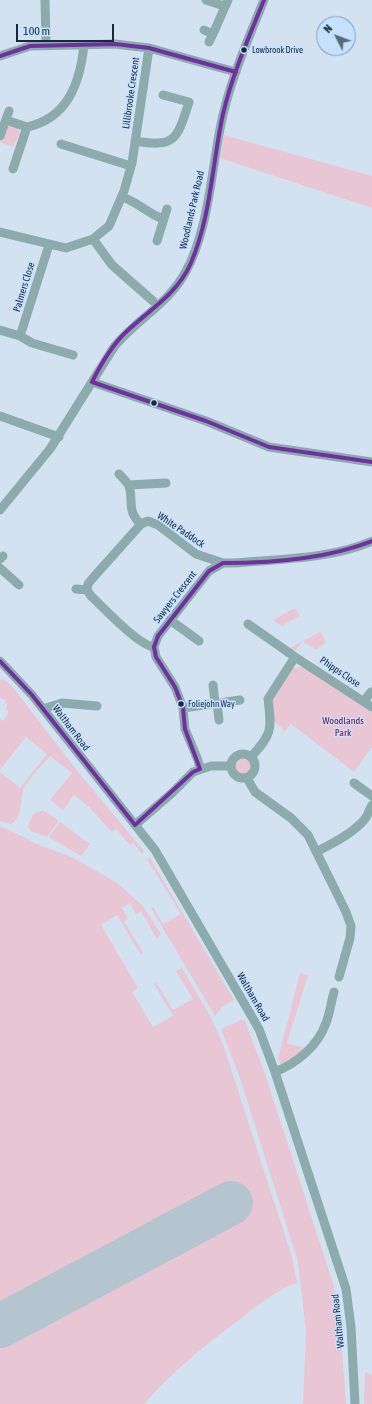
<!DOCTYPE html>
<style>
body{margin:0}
#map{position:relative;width:372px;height:1404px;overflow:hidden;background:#d3e2f1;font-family:"Asap Condensed",sans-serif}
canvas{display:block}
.north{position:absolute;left:316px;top:16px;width:40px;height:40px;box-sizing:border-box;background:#c6e1fe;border:1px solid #8097b0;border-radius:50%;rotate:312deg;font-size:11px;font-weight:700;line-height:16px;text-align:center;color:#17293b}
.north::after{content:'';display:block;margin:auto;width:14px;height:18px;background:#596a7b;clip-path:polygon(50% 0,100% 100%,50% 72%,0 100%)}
.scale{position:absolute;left:16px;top:24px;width:98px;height:18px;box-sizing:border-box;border:2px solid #17293b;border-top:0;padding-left:5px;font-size:12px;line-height:14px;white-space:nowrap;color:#17293b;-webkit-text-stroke:3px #c6e1fe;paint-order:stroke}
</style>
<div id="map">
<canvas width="372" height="1404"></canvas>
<div class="north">N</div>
<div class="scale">100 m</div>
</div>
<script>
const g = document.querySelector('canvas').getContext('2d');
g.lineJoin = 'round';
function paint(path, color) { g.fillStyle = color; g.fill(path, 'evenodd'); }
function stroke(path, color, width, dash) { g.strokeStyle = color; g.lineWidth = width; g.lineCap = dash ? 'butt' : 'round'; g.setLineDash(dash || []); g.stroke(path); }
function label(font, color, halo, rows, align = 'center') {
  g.font = font + ' "Asap Condensed",sans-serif'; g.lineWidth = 3; g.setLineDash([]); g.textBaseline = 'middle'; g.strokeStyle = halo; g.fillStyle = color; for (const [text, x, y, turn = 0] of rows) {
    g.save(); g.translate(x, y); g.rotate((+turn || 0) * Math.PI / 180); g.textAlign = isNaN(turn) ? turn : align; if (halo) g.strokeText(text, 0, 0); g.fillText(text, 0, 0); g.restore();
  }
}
const green = new Path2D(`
 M9,125l9,3 2,5 -7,14 -13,-5 5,-14z
 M224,135l148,41v32l-152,-50z
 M295,608l5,8 -16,8 -1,3 -10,-7z
 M320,632l6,10 -10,8 -13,-9 -8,10 -5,-3z
 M305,666l67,46v35l-18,25 -63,-48 -6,7 -10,-9 -3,-21 21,-33z
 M3,679l8,6 68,88 65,78 -2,3 -9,-12 -3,3 -14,-16 -4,3 -22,-24 -16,-13 -11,15 -13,-10 22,-27 -22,-17c-6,7 -25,27 -27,35 -3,10 0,29 -13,33l-10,-3v-49l20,16 27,-34 -21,-17 -26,33v-51l3,2 6,-9 -4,-3 3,-5 -2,-1 -4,4 4,-7 -6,-2v-18z
 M233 766a9 9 0 1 1 18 0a9 9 0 1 1-18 0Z
 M43,810l16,11 -12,16 -16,-6 -3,-5 5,-12z
 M60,822l30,22 -9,12 -32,-19z
 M0,826l26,12 8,5 40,15 43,25 26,23 18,28 -4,5 -16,-28 -5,3 -6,-11 -8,5 6,11 -4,2 19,32 -2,2 -24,-40 -16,10 37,63 -6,4 21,35 20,-11 -19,-32 2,-2 17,28 20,-11 -17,-28 6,-3 28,48 13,28 69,213 5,26c-21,7 -40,23 -57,36 -34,26 -68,52 -96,85h-144z
 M150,858l84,142 -12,7 -7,9 -64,-108 2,-1 10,17 18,-10 -34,-55z
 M300,973l8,2 -21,68 18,5 -6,7 -18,10 -3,-6z
 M244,1019l20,52 70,215 6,36 6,82h-43l3,-72 -8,-70 -59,-187 -18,-46z
 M365,1372l7,3v29h-8z`);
const runway = new Path2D(`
 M0,1326l231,-123`);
const minor = new Path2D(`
 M45,0l1,45
 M206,0l18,6
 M204,30l9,4 -4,8
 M213,34l15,-34
 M0,56l30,-10 85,-2 34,4 87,24
 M6,120l21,7
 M0,136l9,-25
 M135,141c41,7 42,-2 54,-39l-26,-7
 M61,144l70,22
 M13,169l14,-42c41,-9 53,-44 57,-82
 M122,197c16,5 25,16 41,22
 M0,232l66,16 27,-9 16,-13 15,-35 8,-28 17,-115
 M93,239l19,26 41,36
 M157,241l10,-32
 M0,330l20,6 12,7 41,12
 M20,336l29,-91
 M92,382l114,39 63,26 103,15
 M0,416l59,21
 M119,474c3,3 8,8 10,12 5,15 -3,25 12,38
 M129,485l37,-2
 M0,510l50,-61 64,-102c22,-27 54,-43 71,-74 23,-41 26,-98 35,-144 8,-44 27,-87 44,-129
 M0,559l3,-3
 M0,568l19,17
 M76,589l11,1
 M170,620l29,21
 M248,624l47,33 77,50
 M154,647c-16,-2 -50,-39 -63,-51l-4,-6 1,-6 4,-5 49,-55 7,-3 10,4 38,29 27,9
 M0,661l32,34 123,155 104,179 16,43 71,217 5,38 4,77
 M213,685l2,18
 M364,701l7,-9
 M217,703l2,17
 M183,708l57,-8
 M43,709l19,-6 35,3
 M231 766a12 12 0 1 1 24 0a12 12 0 1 1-24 0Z
 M251,757c21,-23 21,-27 17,-58l27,-42
 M200,769l-2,-9 -13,-31 -2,-21 -8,-21 -19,-30 -2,-10 4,-11 51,-65 14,-8h11c44,-4 98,-4 138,-22
 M247,778l8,14 36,26 17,17 38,77 5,14 -1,12 -11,39
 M354,783l18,13
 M135,825l37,-32 21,-21 18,-6h19
 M316,852c17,-9 36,-18 49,-33 3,-4 4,-9 7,-14
 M275,1072c22,-9 43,-26 51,-49 4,-10 5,-21 8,-31`);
const bus1 = new Path2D(`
 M264,0c-15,37 -32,75 -41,114 -11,50 -12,104 -33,151 -14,30 -41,45 -64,67 -15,14 -25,32 -34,50l114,39 63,26 103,15
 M0,56l30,-10 85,-2 34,4 87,24
 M0,661l32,34 103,130 58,-53 7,-3 -15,-40 -2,-21 -8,-21 -19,-30 -2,-10 4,-11 51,-65 14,-8c49,0 103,-4 149,-22`);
const markers = [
 [244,50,3.5,"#17293b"],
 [154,403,3.5,"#17293b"],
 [181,704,3.5,"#17293b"]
];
const busNames = [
 ["Lowbrook Drive",252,50],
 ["Foliejohn Way",188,704]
];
const streetNames = [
 ["Lillibrooke Crescent",131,93,-82],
 ["Woodlands Park Road",192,210,-77],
 ["Palmers Close",24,287,-73],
 ["White Paddock",181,530,34],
 ["Sawyers Crescent",175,597,-52],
 ["Phipps Close",340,672,34],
 ["Waltham Road",71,728,53],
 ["Waltham Road",253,997,60],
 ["Waltham Road",338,1321,-96]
];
const parkNames = [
 ["Woodlands",343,721],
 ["Park",343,733]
];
paint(green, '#e8c6d3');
stroke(runway, '#b4c5d0', 44);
stroke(minor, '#8cabad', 9);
stroke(bus1, '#7030a0', 4);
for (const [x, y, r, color] of markers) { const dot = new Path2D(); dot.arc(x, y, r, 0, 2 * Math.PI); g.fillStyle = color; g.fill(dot); stroke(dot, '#c6e1fe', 1.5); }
label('9px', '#17293b', '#c6e1fe', busNames, 'left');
label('10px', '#17293b', '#c6e1fe', streetNames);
label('10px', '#810e35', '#c6e1fe', parkNames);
</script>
